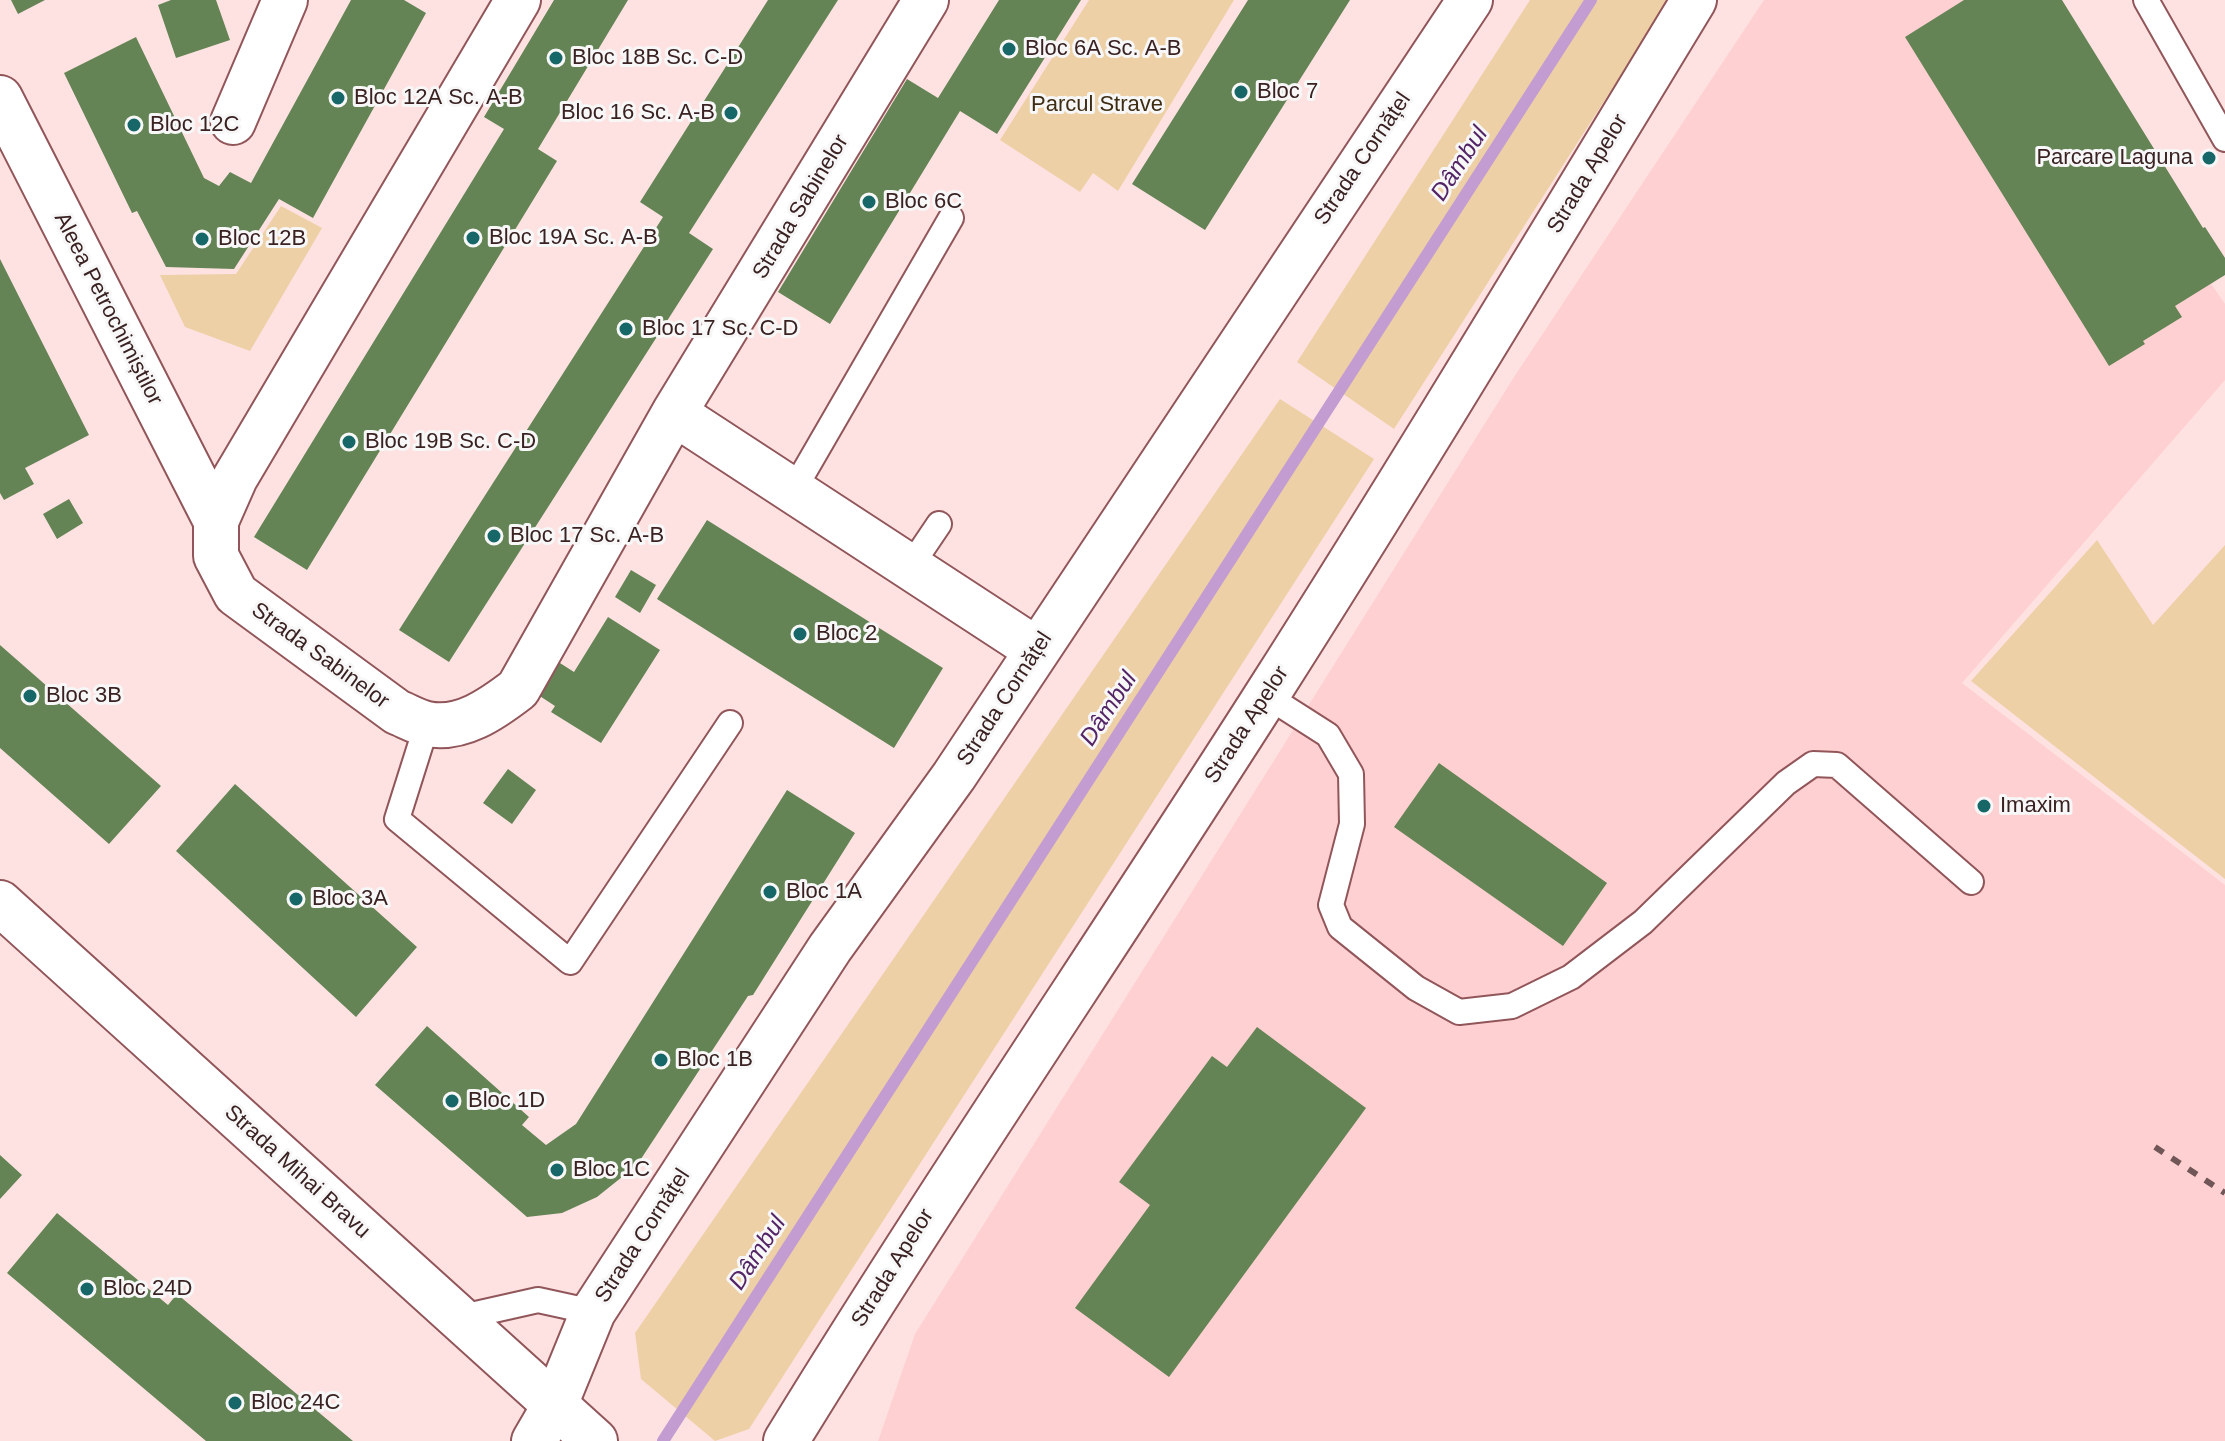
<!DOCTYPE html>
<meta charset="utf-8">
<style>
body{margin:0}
canvas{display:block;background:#fee2e2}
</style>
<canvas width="2225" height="1441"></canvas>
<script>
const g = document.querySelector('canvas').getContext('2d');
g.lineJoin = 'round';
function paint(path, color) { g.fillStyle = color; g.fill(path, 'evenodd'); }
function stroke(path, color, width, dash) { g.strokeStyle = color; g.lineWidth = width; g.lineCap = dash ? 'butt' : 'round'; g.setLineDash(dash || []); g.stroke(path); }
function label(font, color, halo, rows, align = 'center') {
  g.font = font + ' Helvetica,sans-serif'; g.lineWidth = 6; g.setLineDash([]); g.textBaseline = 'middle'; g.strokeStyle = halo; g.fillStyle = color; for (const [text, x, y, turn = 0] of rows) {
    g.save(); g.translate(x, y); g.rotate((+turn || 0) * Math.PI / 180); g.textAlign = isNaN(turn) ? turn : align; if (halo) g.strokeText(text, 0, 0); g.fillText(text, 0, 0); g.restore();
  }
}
const built = new Path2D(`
 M1764,0h253l208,304v76l-263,303 263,202v556h-1347l37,-107 599,-957z`);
const green = new Path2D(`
 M1089,0h145l-116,191 -25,-18 -13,19 -80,-52z
 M1530,0h139l-275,429 -97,-67z
 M281,206l41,22 -72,123 -65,-24 -25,-52 76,-1z
 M1280,399l94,60 -625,970 -34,12 -74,-62 -6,-46z
 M2097,540l56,85 72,-80v334l-254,-198z`);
const stream = new Path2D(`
 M663,1441l928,-1441`);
const building = new Path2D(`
 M11,0h34l-27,14z
 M171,0h45l14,40 -54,18 -18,-53z
 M351,0h53l22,13 -113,205 -34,-19 -45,70 -68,-2 -29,-56 -5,2 -68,-140 72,-36 68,141 15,8 11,-14 21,11z
 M554,0h74l-90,149 19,12 -250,409 -53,-33 250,-408 -20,-12z
 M768,0h70l-149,233 24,16 -264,413 -50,-32 264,-413 -23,-15z
 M999,0h82l-84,134 -37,-23 -130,213 -52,-32 129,-213 31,19z
 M1248,0h102l-145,230 -73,-46z
 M1964,0h98l141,228 2,-1 20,31v17l-50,31 7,11 -39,24 2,3 -36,22 -204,-329z
 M0,259l89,176 -64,33 9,16 -30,16 -4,-7z
 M69,499l14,24 -26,16 -14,-25z
 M707,520l236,148 -49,80 -237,-149z
 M631,570l25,15 -16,28 -25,-16z
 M608,617l52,33 -59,93 -50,-31 4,-6 -26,-17 20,-33 25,16z
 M0,645l161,141 -52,58 -109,-96z
 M1439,763l168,120 -44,63 -169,-119z
 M508,769l28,21 -24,34 -29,-21z
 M235,784l182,163 -61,70 -180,-166z
 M787,790l68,43 -102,162 -5,1 -111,169 -40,32 -35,16 -35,4 -152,-132 52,-59 102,91 -7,8 24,20 30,-21z
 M1257,1027l109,81 -197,269 -94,-69 75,-103 -31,-23 93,-126 15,11z
 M0,1155l22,20 -22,24z
 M57,1213l111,92 9,-11 176,147h-147l-199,-168z`);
const lane = new Path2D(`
 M2146,0l79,139
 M793,491l158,-273
 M910,567l29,-43
 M1267,696l61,39 23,39 1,50 -21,81 9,22 76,61 43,24 53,-6 59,-29 72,-55 143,-139 27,-19 24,1 134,117
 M427,724l-30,95 173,143 160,-239
 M458,1318l80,-18 55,12`);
const street = new Path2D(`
 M518,0l-283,478 -19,43v35l20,38 161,118c10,4 20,10 30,12 34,7 65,-15 91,-35l156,-276 252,-413
 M0,98l216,423
 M233,122l52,-122
 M674,413l363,237
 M534,1441l21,-36 38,-93 237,-364 124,-172 516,-776`);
const secondary = new Path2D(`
 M0,903l595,538
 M786,1441c155,-253 323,-498 482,-748 146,-229 285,-461 426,-693`);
const rail = new Path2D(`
 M2155,1147l70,46`);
const markers = [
 [1009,49,8,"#186768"],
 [556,58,8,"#186768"],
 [1241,92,8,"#186768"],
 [338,98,8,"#186768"],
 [731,113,8,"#186768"],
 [134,125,8,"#186768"],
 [2209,158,8,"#186768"],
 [869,202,8,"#186768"],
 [473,238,8,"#186768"],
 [202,239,8,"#186768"],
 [626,329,8,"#186768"],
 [349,442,8,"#186768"],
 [494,536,8,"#186768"],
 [800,634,8,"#186768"],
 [30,696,8,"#186768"],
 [1984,806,8,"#186768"],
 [770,892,8,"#186768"],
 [296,899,8,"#186768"],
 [661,1060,8,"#186768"],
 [452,1101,8,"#186768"],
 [557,1170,8,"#186768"],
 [87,1289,8,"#186768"],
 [235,1403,8,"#186768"]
];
const poiNames = [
 ["Bloc 6A Sc. A-B",1025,49],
 ["Bloc 18B Sc. C-D",572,58],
 ["Bloc 7",1257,92],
 ["Bloc 12A Sc. A-B",354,98],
 ["Bloc 16 Sc. A-B",715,113,"right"],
 ["Bloc 12C",150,125],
 ["Parcare Laguna",2193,158,"right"],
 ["Bloc 6C",885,202],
 ["Bloc 19A Sc. A-B",489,238],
 ["Bloc 12B",218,239],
 ["Bloc 17 Sc. C-D",642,329],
 ["Bloc 19B Sc. C-D",365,442],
 ["Bloc 17 Sc. A-B",510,536],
 ["Bloc 2",816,634],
 ["Bloc 3B",46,696],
 ["Imaxim",2000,806],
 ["Bloc 1A",786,892],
 ["Bloc 3A",312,899],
 ["Bloc 1B",677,1060],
 ["Bloc 1D",468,1101],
 ["Bloc 1C",573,1170],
 ["Bloc 24D",103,1289],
 ["Bloc 24C",251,1403]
];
const parkNames = [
 ["Parcul Strave",1097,105]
];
const streetNames = [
 ["Strada Cornățel",1363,159,-56],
 ["Strada Apelor",1588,174,-59],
 ["Strada Sabinelor",801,207,-59],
 ["Aleea Petrochimiștilor",108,309,63],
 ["Strada Sabinelor",320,656,36],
 ["Strada Cornățel",1005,699,-57],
 ["Strada Apelor",1247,725,-57],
 ["Strada Mihai Bravu",297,1172,42],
 ["Strada Cornățel",643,1236,-57],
 ["Strada Apelor",893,1268,-58]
];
const waterNames = [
 ["Dâmbul",1460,164,-57],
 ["Dâmbul",1109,709,-57],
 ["Dâmbul",758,1253,-57]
];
paint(built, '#ffd0d1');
paint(green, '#eed0a6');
stroke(stream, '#c39cd2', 12);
paint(building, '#648455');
stroke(lane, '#91565a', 28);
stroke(street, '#91565a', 48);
stroke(secondary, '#91565a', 48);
stroke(lane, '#fff', 24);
stroke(street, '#fff', 44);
stroke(secondary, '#fff', 44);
stroke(rail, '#705657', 6, [10, 10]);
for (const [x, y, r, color] of markers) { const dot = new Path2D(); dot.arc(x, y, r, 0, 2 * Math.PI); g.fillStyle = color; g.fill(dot); stroke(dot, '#f7f7f7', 3); }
label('22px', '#3a2122', '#f7f7f7', poiNames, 'left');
label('22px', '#3e2d13', '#f7f7f7', parkNames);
label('22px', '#3a2122', '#f7f7f7', streetNames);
label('italic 24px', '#542566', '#f7f7f7', waterNames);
</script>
